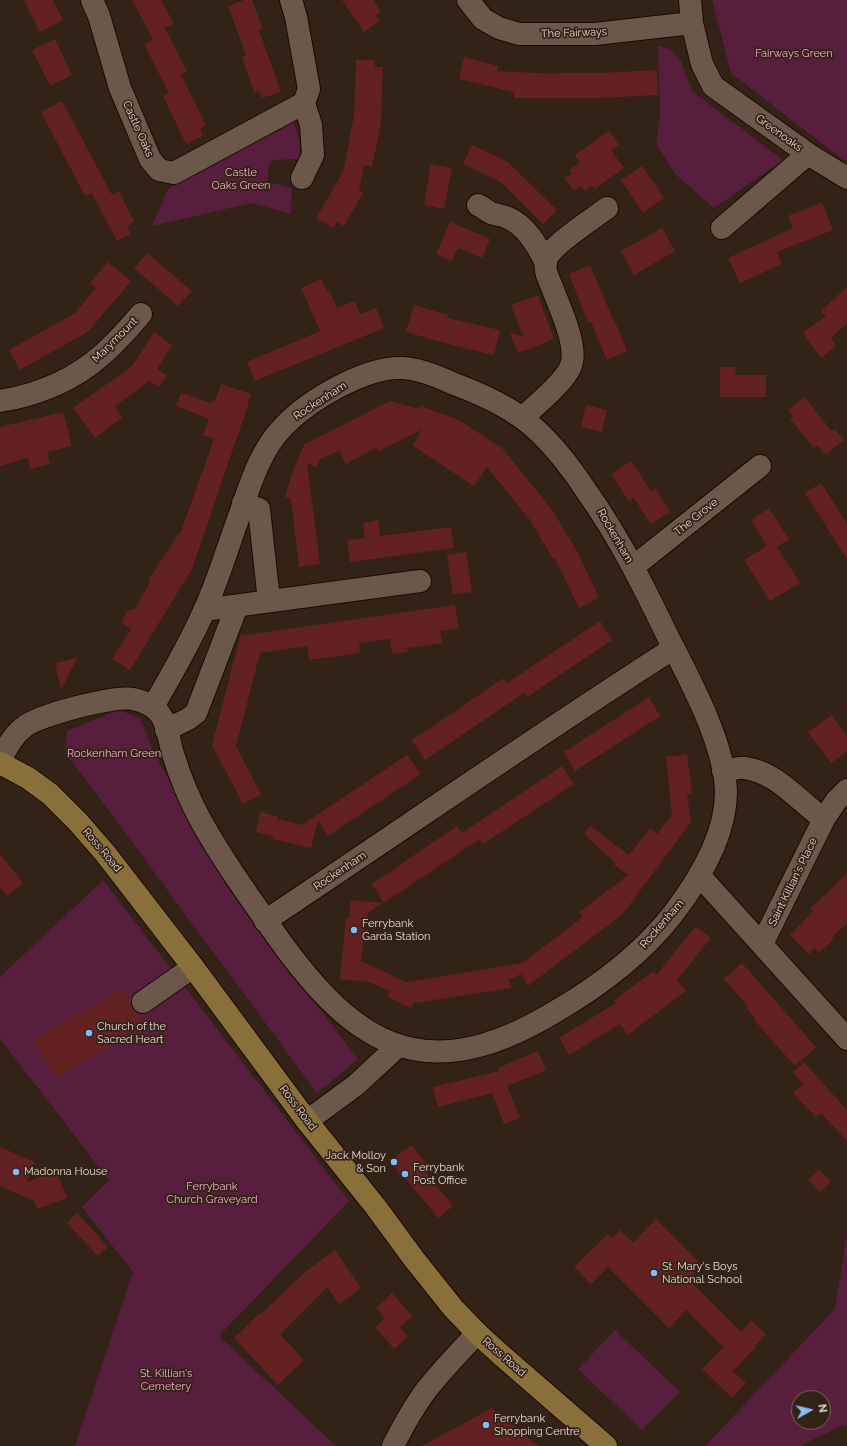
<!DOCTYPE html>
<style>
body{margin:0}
#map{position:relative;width:847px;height:1446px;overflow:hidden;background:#332216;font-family:Raleway,sans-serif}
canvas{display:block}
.north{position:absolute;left:791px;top:1390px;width:40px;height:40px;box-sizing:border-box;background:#332216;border:1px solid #7a6b60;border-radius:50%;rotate:82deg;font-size:11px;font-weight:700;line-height:16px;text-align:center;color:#e4d8d0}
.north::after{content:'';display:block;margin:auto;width:14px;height:18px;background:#82bcfa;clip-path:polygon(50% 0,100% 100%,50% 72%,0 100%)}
</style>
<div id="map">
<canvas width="847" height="1446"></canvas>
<div class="north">N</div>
</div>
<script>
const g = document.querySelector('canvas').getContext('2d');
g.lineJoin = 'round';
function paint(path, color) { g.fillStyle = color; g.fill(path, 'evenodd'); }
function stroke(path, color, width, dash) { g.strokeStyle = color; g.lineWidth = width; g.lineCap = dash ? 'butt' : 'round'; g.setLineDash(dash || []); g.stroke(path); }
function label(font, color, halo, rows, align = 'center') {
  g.font = font + ' Raleway,sans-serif'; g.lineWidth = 3.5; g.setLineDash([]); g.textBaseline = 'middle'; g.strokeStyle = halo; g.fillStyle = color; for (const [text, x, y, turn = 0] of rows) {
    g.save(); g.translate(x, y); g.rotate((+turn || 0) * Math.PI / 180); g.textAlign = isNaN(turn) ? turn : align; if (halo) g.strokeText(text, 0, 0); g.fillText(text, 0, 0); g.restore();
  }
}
const green = new Path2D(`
 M712,0h135v163l-116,-90z
 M658,46l12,3 11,12 11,30 91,69 -69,48 -37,-32 -21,-32 4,-29z
 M292,122c7,10 10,25 6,37l-25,1 -4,6 -2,16 25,6 -1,26 -39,-11 -100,23 16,-37z
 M119,710l21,8 13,32 50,95 61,91 94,123 -41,34 -230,-312 -22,-27 2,-23z
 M103,880l246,321 -130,135 117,110h-261l58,-174 -51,-65 27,-27 -109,-141v-62z
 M847,1235v190h-3l-30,14 -13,7h-96l130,-137zM799,1398h24v24h-24z
 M615,1330l65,62 -38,38 -64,-61z`);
const building = new Path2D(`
 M24,0h29l10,20 -23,12z
 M132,0h29l13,24 -9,4 22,44 -6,3 25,50 -6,4 3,7 -17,8 -23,-48 6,-3 -25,-49 9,-5z
 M244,0h8l11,29 -4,1 22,62 -19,6 -3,-7 -5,1 -6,-17 -6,-18 4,-2 -18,-49z
 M342,0h31l8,12 -5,4 3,5 -15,11z
 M55,39l17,36 -22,11 -18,-36z
 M464,57l34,9 -1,5 59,3v-1h44l57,-3 1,25 -59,3h-85v-6l-55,-13z
 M356,60h19v7h8l-2,56 -9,44 -8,-2 -5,25 4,3 -19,33 -8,-4 -3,6 -17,-10 27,-46 11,-56z
 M62,101l50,94 7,-4 15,31 -7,4 4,8 -14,7 -25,-48 -7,3 -44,-84z
 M609,131l10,14 -8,5 13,18 -29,21 -3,-3 -7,5 -4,-5 -7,5 -9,-13 7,-4 -3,-4 11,-7 -5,-8z
 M472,145l36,17 49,48 -14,14 -42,-42 -38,-18z
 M431,164l21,4 -8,41 -20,-4z
 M642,166l22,32 -21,15 -22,-33z
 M822,202l11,28 -56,22 5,12 -42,19 -12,-25 65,-30 -5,-12z
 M450,222l40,17 -8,19 -24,-10 -6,13 -16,-7z
 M662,228l13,23 -41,24 -13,-24z
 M147,253l45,38 -14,15 -44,-38z
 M108,262l23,19 -42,50 -69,39 -11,-20 66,-37 21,-25 -6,-5z
 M590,265l25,59h1l11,27 -20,9 -16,-38 -3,1 -19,-49z
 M321,279l7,14 2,-1 7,16 18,-7 5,13 16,-6 8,20 -129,53 -8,-19 73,-31 -19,-43z
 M847,287v36l-16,15 5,8 -15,12 -18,-25 23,-17 -5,-5z
 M538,295l16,44 -36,14 -8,-20 13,3 -12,-31z
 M414,305l34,10 -1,3 53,12 -6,25 -39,-9 -49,-14z
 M154,332l18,13 -15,24 10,6 -8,12 -10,-6 -34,25 7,12 -27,20 -22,-30 59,-42z
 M720,367h15l1,8h30v22h-46z
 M221,384l30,10 -5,17 -54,158 -62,101 -18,-11 19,-30 -10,-7 7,-12h6l16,-28 -2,-1 30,-47h2l34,-95 -11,-4 6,-16 -33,-13 5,-13 30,10 1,-3 3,1z
 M804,397l28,34 3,-2 9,11 -18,15 -9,-10 -3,3 -24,-29 3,-3 -5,-6z
 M390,401l29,8 1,-3 39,14 43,28 51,63 25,42 21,45 -20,10 -24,-50 -2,1 -23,-39 -43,-53 -13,19 -61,-40 8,-16 -42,21 -2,-4 -31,17 -7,-13 -19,8 -3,8 -10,-4 13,101 -21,3 -8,-68 -6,-2 7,-23 13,-32v2z
 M586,405l21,5 -5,22 -21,-5z
 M63,412l9,34 -25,6 3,12 -20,5 -2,-11 -28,8v-39z
 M631,461l20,30 4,-3 15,24 -19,12 -17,-26 -5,3 -18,-27z
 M821,483l26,41v35l-42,-66z
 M769,508l20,31 -12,8 23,36 -30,18 -26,-41 23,-14 -16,-26z
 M378,520l2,16 71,-9 3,21 -104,14 -3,-21 18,-3 -2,-15z
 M466,552l6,40 -19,3 -6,-40z
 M455,605l4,23 -19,3 2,12 -35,5 1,4 -16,2 -2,-15 -31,4 1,10 -51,7 -2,-14 -47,7 -24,93 25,48 -18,10 -31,-59 29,-112 5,2z
 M600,621l12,19 -85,57 -3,-4 -99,67 -13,-20 92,-62 3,5z
 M77,658l-16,32 -6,-27z
 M649,697l11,19 -85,55 -11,-19z
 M832,715l15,22v14l-16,12 -23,-31z
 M687,754l5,40 -5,1 4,27 -69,93 -94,71 -7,-12 -12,6 3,8 -98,15 -3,5 -24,-11 3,-6 -21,-9 -29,-3 6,-61 3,1 2,-19 32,3 -15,10 -1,8h-1l-5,40 45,21 116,-19 61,-46 -4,-5 49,-37 -14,-10 1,-2 -31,-29 6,-8 39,29 21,-27 7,6 15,-20 -6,-57z
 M407,755l14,19 -93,62 -10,-16 -7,28 -39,-9 1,-3 -17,-4 4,-20 17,4v3l25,6z
 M562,766l12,18 -91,60 -3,-5 -96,64 -12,-19 85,-58 5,7z
 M0,854l23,29 -16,13 -7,-8z
 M847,873v50l-15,14 2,1 -3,4 -12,11 -4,-5 -6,6 -19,-19 23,-24 -3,-2z
 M696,926l15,12 -34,42 9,11 -58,44 -8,-11 -51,31 -10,-17 57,-35 -2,-3 40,-29 2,4z
 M742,963l74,84 -21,19 -41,-46 1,-2 -8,-9 1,-2 -24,-28z
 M122,988l9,14 2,7 3,3 8,14 -88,52 -23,-38z
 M538,1051l8,19 -39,16 13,32 -16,6 -12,-31 -54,14 -5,-20 66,-16 -1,-3z
 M804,1062l43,48v31l-26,-28 -5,4 -23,-24 10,-9 -10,-12z
 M412,1145l15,20 -4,3 30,38 -15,12 -31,-38 -1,1 -16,-20z
 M0,1147l35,15 -8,20 29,-11 11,27 -30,11 -3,-8 -34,-15z
 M819,1169l12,13 -11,10 -12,-12z
 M77,1213l31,34 -10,9 -31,-33z
 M656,1219l46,46 -14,14 53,53 10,-12 15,14 -11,12 1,1 -23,24 13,12 -14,15 -30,-29 21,-22 -37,-37 -17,18 -61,-61 -17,17 -17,-17 34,-33 4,4 8,-8 13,13z
 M335,1250l26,38 -22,16 -12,-17 -47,47 24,26 -26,25 -44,-47 26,-25 1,1 45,-43z
 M392,1293l20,23 -12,11 8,9 -14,13 -19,-22 10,-9 -9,-10z
 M492,1408l46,38h-116z`);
const minor = new Path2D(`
 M92,0l7,16 21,72 30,71 9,11 15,3 130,-70 5,-14 -13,-72 -5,-17
 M468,0l15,19 16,9 20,6h76l97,-11
 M690,0l2,23 10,41 11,22 95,68 39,24
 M302,178l11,-23 -2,-30 -7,-22
 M478,205c5,2 9,6 13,8 5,2 11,2 15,4 20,8 31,28 40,46
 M722,228l86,-74
 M0,401c37,-6 74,-21 103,-47 14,-12 26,-26 38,-40
 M522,418c12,-11 42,-36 48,-50 10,-20 -11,-61 -18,-81 -4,-9 -9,-19 -5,-29 6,-14 47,-40 60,-50
 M243,503l16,6 10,92
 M633,567l127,-101
 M204,610l216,-29
 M166,730l22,-11 8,-6 41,-107
 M0,761c6,-13 13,-26 24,-34 15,-12 91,-32 109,-28 10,2 21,7 27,15 8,11 9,27 13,40 7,23 16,45 28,67 20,36 44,70 68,104 80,116 150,168 284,88 45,-26 88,-58 120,-99 26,-34 53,-78 53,-122 -1,-48 -36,-112 -58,-155 -24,-50 -49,-100 -81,-145 -17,-26 -37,-52 -61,-71 -22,-17 -48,-28 -74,-38 -15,-7 -32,-14 -49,-15 -37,-2 -94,32 -119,58 -22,22 -32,53 -42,82 -10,27 -18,53 -28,79 -16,42 -39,81 -61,120
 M723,771c8,-1 15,-4 22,-3 32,4 54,34 79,51l12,-18 11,-11
 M699,875l148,164
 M265,921c137,-91 271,-185 409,-273
 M762,944l62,-125
 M143,1002l50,-35
 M307,1121l49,-36 42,-39
 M393,1446c9,-18 19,-36 31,-53 16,-21 35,-40 53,-60`);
const major = new Path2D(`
 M0,763l28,15 22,16 28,28 27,31 88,114 114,154 68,85 39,53 39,49 24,25 23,21 106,92`);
const markers = [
 [354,930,4,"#82bcfa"],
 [89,1033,4,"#82bcfa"],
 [394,1162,4,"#82bcfa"],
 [16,1172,4,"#82bcfa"],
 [405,1174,4,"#82bcfa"],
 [654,1273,4,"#82bcfa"],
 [486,1425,4,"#82bcfa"]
];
const streetNames = [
 ["The Fairways",574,33,-2],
 ["Castle Oaks",138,129,66],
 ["Greenoaks",779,133,36],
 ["Marymount",115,340,-45],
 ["Rockenham",320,401,-33],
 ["The Grove",696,517,-39],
 ["Rockenham",615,536,60],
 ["Ross Road",102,850,50],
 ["Rockenham",340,871,-34],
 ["Saint Killian's Place",793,882,-64],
 ["Rockenham",662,924,-49],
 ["Ross Road",298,1108,53],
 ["Ross Road",504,1357,41]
];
const parkNames = [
 ["Fairways Green",794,54],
 ["Castle",241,173],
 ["Oaks Green",241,186],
 ["Rockenham Green",114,754],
 ["Ferrybank",212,1187],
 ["Church Graveyard",212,1200],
 ["St. Killian's",166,1374],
 ["Cemetery",166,1387]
];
const poiNames = [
 ["Ferrybank",362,924],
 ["Garda Station",362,937],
 ["Church of the",97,1027],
 ["Sacred Heart",97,1040],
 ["Jack Molloy",386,1156,"right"],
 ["& Son",386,1169,"right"],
 ["Ferrybank",413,1168],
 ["Post Office",413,1181],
 ["Madonna House",24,1172],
 ["St. Mary's Boys",662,1267],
 ["National School",662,1280],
 ["Ferrybank",494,1419],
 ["Shopping Centre",494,1432]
];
paint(green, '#571e3d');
paint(building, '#642121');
stroke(minor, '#1a0b02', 24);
stroke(major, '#1a0b02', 24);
stroke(minor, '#6c584a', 22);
stroke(major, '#89703a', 22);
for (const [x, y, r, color] of markers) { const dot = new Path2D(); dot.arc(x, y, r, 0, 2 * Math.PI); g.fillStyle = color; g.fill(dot); stroke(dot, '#332216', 1.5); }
label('11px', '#e4d8d0', '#332216', streetNames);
label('11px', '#f9abcf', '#332216', parkNames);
label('11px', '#e4d8d0', '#332216', poiNames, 'left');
</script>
